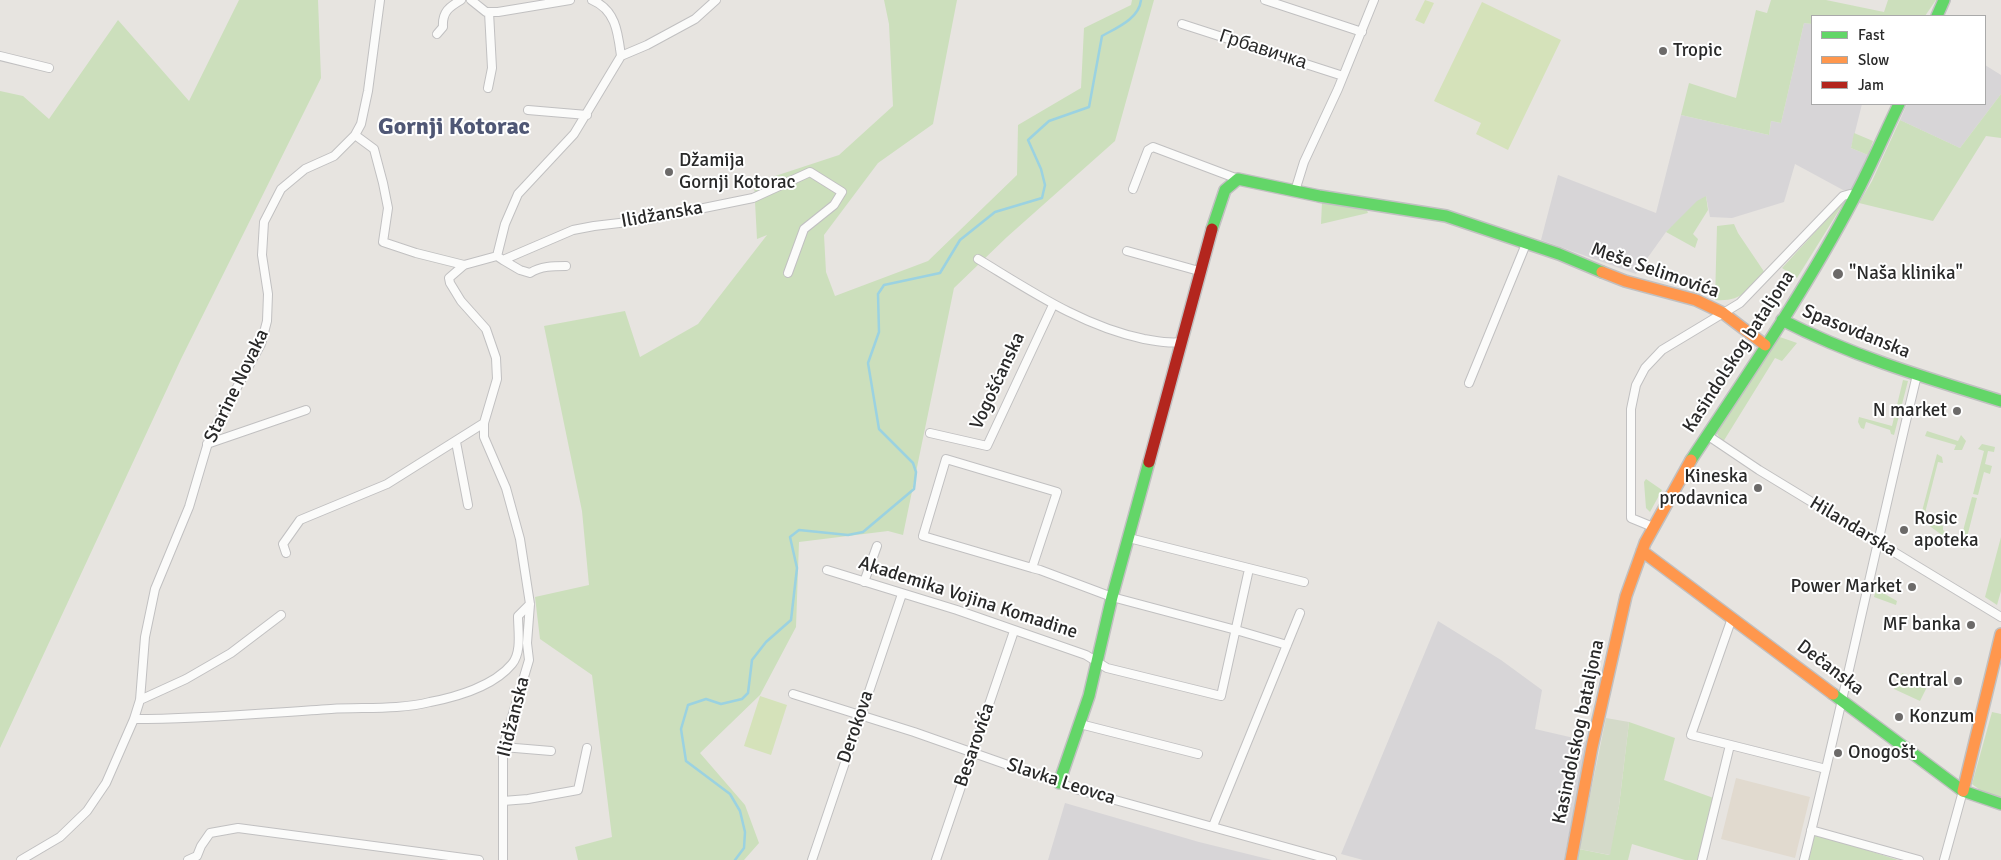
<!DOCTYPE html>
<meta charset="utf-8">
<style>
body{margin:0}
#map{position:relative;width:2001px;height:860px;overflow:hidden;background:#e7e4e0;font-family:Signika,sans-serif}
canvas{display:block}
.legend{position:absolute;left:1811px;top:15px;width:175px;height:90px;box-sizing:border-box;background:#fff;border:1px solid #a9a9a9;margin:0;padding:6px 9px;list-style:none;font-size:15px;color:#292929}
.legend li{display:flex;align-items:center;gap:10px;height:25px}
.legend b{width:25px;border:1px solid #a9a9a9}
</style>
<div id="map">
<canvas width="2001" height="860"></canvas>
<ul class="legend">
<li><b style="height:6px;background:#63d668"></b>Fast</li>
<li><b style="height:6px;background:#ff974d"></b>Slow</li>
<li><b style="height:6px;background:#b3261e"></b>Jam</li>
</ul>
</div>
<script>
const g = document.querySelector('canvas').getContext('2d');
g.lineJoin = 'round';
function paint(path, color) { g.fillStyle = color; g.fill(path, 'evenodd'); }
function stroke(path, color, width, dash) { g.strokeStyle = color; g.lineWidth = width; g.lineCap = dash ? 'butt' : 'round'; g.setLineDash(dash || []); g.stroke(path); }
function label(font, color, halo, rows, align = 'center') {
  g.font = font + ' Signika,sans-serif'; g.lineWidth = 4; g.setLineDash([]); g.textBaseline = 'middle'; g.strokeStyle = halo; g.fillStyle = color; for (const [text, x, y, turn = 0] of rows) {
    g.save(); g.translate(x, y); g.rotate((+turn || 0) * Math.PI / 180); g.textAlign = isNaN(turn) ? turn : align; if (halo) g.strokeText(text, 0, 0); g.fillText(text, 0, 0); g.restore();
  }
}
const industrial = new Path2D(`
 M1804,23l8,1v80h50l-11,44 17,7 -17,36 -8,-1 -48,-26 -11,38 -52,16 -22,-1 -4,-21 -40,36 -30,42 -95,-34 17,-65 98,38 25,-98 88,20 2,-14 10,2z
 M1985,65l16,10v19l-41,54 -60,-28 7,-16h78z
 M1438,621l63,39 41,30 -7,39 52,12 -23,119h-201l-22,-6z
 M1065,803l134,39 73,18h-224z`);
const education = new Path2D(`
 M1736,778l74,19 -15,61 -74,-19z`);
const green = new Path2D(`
 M239,0h79l3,78 -140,281 -181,389v-657l23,5 26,23 69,-99 71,81z
 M884,0h73l-24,124 -55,39 -54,72 2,37 9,24 93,-35 89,-86 1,-50 63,-37 3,-60 47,-23 1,-5h22l-39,141 -108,96 -53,51 -51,247 -15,-4 -89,11 -3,85 -36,68 -60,58 45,52 14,38 -15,17h-166l-3,-13 37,-10 -20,-162 -52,-36 -5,-42 54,-12 -7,-74 -38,-185 81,-15 15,46 58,-33 69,-89 -10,4 -3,-56 85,-28 54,-49 -4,-82z
 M1771,0h55l58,12 4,-12h48l-11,16h-113v8l-8,-1 -23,100 -10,-2 -2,14 -88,-20 8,-32 47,15 20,-88 11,3z
 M2001,94v44l-15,-2 -53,85 -74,-18 13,-22 28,-61 60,28z
 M1854,133l19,8 -5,14 -17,-7z
 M1706,196l2,14 -15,24 5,5 -3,9 -29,-16 31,-31z
 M1322,202l44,6 2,5 -47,11z
 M1842,203l1,1 -46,74 -15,-10z
 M1734,224l4,9 27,40c-18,17 -23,29 -50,27l2,-74z
 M1777,336l20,7 -15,18 -7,-3 -52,84 -6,-8 2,-10z
 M1903,380l5,1 -14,54 -3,-1 -1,-4 -24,-8 -2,7 -3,-1 -3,-6 1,-5 33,9z
 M1927,431l31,10 3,-6 5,6 -4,9h-8l2,-5 -31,-9z
 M1982,444l13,3 -1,5 -6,-1 -3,13 7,2 -2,8 -6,-2 -6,23 -5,-1 11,-43 -6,-2z
 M1937,454l5,3 1,6 -5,-1 -14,55 11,8 2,-3 6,4v4l6,4 -3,4 -26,-19z
 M1646,479l16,11 -12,22 -4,-4 -2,-26z
 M1972,497l5,1 -13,51 -5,-3z
 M2001,537v54l-4,14 -12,-8z
 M1876,589l21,12 -1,4 -22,-8z
 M1902,673l26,12 -8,16 -26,-12z
 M1992,712l9,2v85l-13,-3 -16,-12z
 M1629,722l46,16 -11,42 55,20 -21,60h-13l-53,-16 -4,16h-51l2,-11 30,6 10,-49z
 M1813,833l85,27h-91z`);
const cemetery = new Path2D(`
 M1606,718l23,4 -10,84 -9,49 -31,-6z`);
const pitch = new Path2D(`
 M1425,0l9,3 -10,21 -9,-4z
 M1482,2l79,38 -53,110 -32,-16 5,-11 -47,-22z
 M760,696l27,9 -16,50 -27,-9z`);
const stream = new Path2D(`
 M735,860l9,-12 1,-16 -5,-21 -10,-17 -44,-33 -5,-32 7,-24 18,-6 15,5 21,-5 6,-6 4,-33 14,-18 25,-22 6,-52 -7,-31 9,-7 49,5 15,-3 51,-43 2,-17 -3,-9 -34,-34 -11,-66 11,-31 -1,-38 6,-9 56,-12 20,-33 35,-28 47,-14 3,-13 -4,-16 -13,-29 21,-19 40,-14 13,-71c14,-8 37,-17 39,-36`);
const street = new Path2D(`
 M471,0l15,12h12l72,-12
 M592,0c24,10 26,33 29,56
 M1265,0l97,32
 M1182,24l161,52
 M437,34l6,-7c-1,-15 6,-20 18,-27
 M0,56l49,12
 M488,88l4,-20 -3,-56
 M528,110l59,5
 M355,135l19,14 9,34 5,25 -5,34 33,11 48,12
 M1133,189l15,-39 5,-3 85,32
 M1295,191l9,-29 34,-73 36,-89
 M1127,251l72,20
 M497,256l6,4 70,-30 21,-4 51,-6 108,-22 57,-26 32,20 -8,13 -30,24 -16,44
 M978,259c53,32 104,67 166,80 13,2 24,5 38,3
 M503,260l17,10 10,3c11,-7 23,-7 36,-7
 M1469,383l57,-139
 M930,433l57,13 66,-141
 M1707,435l52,35 242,147
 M456,442l12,63
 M207,444l99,-34
 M1653,527l-22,-9v-109l5,-24 9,-17 17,-18 78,-47 103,-107 7,-2 5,2
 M1129,538l175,44
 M286,553l-3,-9 17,-24 87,-36 97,-61
 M1032,568l25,-76 -111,-33 -23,77 109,32 8,2 72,27 124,33 51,15
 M827,570l130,40 129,45 21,13 114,28 28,-127
 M864,582l13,-36
 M1732,618l-41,117 135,34
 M793,694l121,38 165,58 253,70
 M140,700l46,-21 45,-26 50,-38
 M134,719c66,0 132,-6 197,-10 33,-2 67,1 99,-7 26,-5 64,-16 82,-38 10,-12 6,-33 6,-48l12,-12
 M1080,724l118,30
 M503,747l48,4
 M503,801l25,-2 50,-9 9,-42
 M1213,826l87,-213
 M1811,830l108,30
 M21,860l39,-23 27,-26 19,-28 28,-64 6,-19 5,-63 10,-48 34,-82 21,-71 51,-92 6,-23 1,-27 -6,-39 2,-33 17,-33 24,-20 29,-13 21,-21 6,-11 7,-33 12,-91
 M188,860l9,-4 4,-10 9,-13 28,-5 241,32
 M503,860v-113l26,-87 -2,-17 3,-39 -10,-65 -14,-51 -22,-51v-14l13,-44 -1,-21 -10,-29 -25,-28 -11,-18 -1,-5 15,-13 33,-9 8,-32 13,-30 56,-60 47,-78 26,-11 48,-26 21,-19
 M812,860l90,-266
 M936,860l78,-229
 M1702,860l28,-115
 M1804,860c40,-161 74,-324 113,-485
 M1944,860l19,-69`);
const fast = new Path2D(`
 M1937,16l7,-16
 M1212,229l13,-39 13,-11 81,17 127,20 113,38 43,18
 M1782,320c70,36 144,58 219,81
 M1691,460c57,-86 116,-172 164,-264 16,-30 29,-61 44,-92
 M1833,694l130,97 38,13
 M1059,783l30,-87 23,-99 37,-135`);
const slow = new Path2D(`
 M1602,272l23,9 71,19 27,13 42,32
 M1642,551l191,143
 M1963,791l38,-157
 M1571,860l21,-113 34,-151 19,-53 46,-83`);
const jam = new Path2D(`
 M1149,462l63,-233`);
const markers = [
 [1663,51,5,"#6c6a69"],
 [669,172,5,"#6c6a69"],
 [1838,274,6,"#6c6a69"],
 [1957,411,5,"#6c6a69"],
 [1758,488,5,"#6c6a69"],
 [1904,530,5,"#6c6a69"],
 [1912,587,5,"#6c6a69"],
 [1971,625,5,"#6c6a69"],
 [1958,681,5,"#6c6a69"],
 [1899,717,5,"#6c6a69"],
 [1838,753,5,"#6c6a69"]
];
const streetNames = [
 ["Грбавичка",1263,50,18],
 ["Ilidžanska",662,215,-10],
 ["Meše Selimovića",1655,271,19],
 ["Spasovdanska",1856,332,22],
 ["Kasindolskog bataljona",1739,352,-57],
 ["Vogošćanska",998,381,-65],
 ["Starine Novaka",237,386,-64],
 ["Hilandarska",1853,527,31],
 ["Akademika Vojina Komadine",968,598,18],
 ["Dečanska",1830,668,37],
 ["Ilidžanska",514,717,-76],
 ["Derokova",856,727,-71],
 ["Kasindolskog bataljona",1579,732,-78],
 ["Besarovića",975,745,-71],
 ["Slavka Leovca",1061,782,18]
];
const poiNames = [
 ["Tropic",1673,51],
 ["Džamija",679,161],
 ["Gornji Kotorac",679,183],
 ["\"Naša klinika\"",1849,274],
 ["N market",1947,411,"right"],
 ["Kineska",1748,477,"right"],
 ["prodavnica",1748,499,"right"],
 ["Rosic",1914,519],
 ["apoteka",1914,541],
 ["Power Market",1902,587,"right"],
 ["MF banka",1961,625,"right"],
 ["Central",1948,681,"right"],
 ["Konzum",1909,717],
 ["Onogošt",1848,753]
];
const districtNames = [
 ["Gornji Kotorac",454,128]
];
paint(industrial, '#d7d5d7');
paint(education, '#e1dacf');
paint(green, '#ccdfbc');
paint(cemetery, '#d4dac9');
paint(pitch, '#d5e2ba');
stroke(stream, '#9bd2e1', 2.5);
stroke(street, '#c1c0c1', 10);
stroke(fast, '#c1c0c1', 14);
stroke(slow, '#c1c0c1', 14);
stroke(jam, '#c1c0c1', 14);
stroke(street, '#fbfbfa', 8);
stroke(fast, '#63d668', 11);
stroke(slow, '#ff974d', 11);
stroke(jam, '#b3261e', 11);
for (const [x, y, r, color] of markers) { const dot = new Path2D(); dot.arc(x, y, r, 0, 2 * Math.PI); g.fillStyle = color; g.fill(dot); stroke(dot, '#fff', 2); }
label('19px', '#292929', '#fff', streetNames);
label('19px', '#292929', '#fff', poiNames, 'left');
label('bold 24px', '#4f5775', '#fff', districtNames);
</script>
